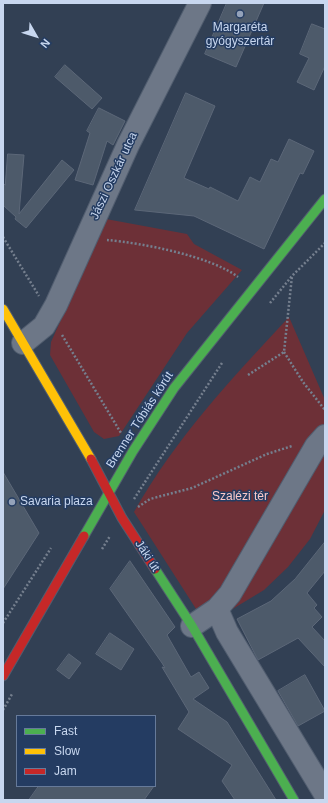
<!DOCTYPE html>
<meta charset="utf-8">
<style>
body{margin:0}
#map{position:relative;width:328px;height:803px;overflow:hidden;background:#324054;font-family:Arial,sans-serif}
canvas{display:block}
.frame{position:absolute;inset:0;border:4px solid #c8d7ef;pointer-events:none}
.legend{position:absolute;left:16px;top:715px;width:140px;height:72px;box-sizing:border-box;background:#243c62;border:1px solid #667a9a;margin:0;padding:5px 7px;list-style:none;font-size:12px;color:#c8d7ef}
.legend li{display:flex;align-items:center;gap:8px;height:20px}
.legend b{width:20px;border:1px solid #667a9a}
.north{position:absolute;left:16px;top:16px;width:40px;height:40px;-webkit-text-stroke:3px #243c62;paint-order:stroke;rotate:129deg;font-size:11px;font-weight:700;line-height:16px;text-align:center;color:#c8d7ef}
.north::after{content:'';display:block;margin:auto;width:14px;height:18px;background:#c8d7ef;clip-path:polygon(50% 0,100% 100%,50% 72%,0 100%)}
</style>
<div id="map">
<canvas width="328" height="803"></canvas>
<div class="frame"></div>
<ul class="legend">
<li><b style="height:5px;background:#4caf50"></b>Fast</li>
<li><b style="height:5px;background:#ffc107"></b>Slow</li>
<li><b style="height:5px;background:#c62828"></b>Jam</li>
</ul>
<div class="north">N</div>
</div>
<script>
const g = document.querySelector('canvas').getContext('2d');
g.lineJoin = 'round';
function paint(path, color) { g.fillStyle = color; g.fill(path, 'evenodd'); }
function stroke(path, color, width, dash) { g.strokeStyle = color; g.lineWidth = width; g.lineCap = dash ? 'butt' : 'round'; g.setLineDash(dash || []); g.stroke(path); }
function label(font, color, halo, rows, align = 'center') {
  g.font = font + ' Arial,sans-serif'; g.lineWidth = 3; g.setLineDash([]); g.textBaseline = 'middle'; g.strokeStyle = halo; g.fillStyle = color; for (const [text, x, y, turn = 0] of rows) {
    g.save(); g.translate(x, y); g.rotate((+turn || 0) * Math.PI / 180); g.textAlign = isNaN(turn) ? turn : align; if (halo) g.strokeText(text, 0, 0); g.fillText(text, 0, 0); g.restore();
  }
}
const green = new Path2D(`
 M106,219l81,15 7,10 48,26 -55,63 -68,103 -15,3 -10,-7 -44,-77 1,-13z
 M289,317l36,83v110l-15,29 -22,28 -24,23 -33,20 -26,13 -71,-111c41,-73 98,-134 155,-195z`);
const building = new Path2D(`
 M227,3h37l-28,64 -31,-13z
 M312,24l13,5v37l-11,24 -17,-8 12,-24 -9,-4z
 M65,65l37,33 -10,11 -37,-32z
 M186,93l29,13 -31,72 25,11 1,-2 28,14 12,-24 10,5 11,-23 7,3 11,-23 25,12 -11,23 -3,-1 -36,76 -70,-33 -59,-6z
 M99,108l26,13 -12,24 -6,-4 -14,44 -18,-5 15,-47 -3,-2z
 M8,154l16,1 -5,59 43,-54 12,10 -48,58 -11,-9 1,-2 -13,-12v-22l2,2z
 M3,472l36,61 -36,56z
 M325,542v29l-18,22 10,12 -3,3 8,9 -10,10 13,14v26l-27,-29 -40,22 -21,-41 34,-18 24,-22z
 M130,561l45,66 -8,8 24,42 8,-5 10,16 -16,11 34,23 49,78h-41l-13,-19 10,-16 -54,-36 11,-17 -27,-45 3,1 -3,-5 -52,-74z
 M110,633l24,16 -13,21 -25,-16z
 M69,654l12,9 -12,16 -12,-9z
 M305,675l20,36 -27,15 -20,-35z
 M39,786h115l-10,14h-115z`);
const path = new Path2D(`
 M3,237l36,59
 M107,240c35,3 103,16 131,37
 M270,303l22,-27 33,-33
 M62,335l59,98
 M284,352l19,30 22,28
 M248,375l36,-23 8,-76
 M134,499l88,-136
 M138,507l12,-8 42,-11 75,-34 25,-8
 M102,549l8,-13
 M3,623l48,-75
 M3,710l9,-16`);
const street = new Path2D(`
 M23,343l21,-17 12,-21 72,-160 72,-142
 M217,609l10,23 98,162
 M192,626l25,-17 13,-15 86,-148 9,-10`);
const fast = new Path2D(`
 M84,536l49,-85 41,-63 151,-189
 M155,569l37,57 102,174`);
const slow = new Path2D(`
 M3,309l88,150`);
const jam = new Path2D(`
 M91,459l31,59 33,51
 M3,676l81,-140`);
const markers = [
 [240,14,4,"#94a2b9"],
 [12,502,4,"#94a2b9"]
];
const poiNames = [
 ["Margaréta",240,28],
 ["gyógyszertár",240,42],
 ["Savaria plaza",20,502,"left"]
];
const streetNames = [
 ["Jászi Oszkár utca",114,176,-65],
 ["Brenner Tóbiás körút",140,420,-57],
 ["Jáki út",147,556,57]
];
const parkNames = [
 ["Szalézi tér",240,497]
];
paint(green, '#6d3037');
paint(building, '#4d5a6a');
stroke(building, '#5c6778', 1);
stroke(street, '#515d6f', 24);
stroke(fast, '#515d6f', 11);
stroke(slow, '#515d6f', 11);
stroke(jam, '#515d6f', 11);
stroke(path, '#757f8e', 2.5, [2, 2]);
stroke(street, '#6d7787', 22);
stroke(fast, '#4caf50', 9);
stroke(slow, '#ffc107', 9);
stroke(jam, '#c62828', 9);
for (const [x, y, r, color] of markers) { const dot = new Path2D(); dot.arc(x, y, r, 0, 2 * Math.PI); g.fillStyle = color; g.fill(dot); stroke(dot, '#243c62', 1.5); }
label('12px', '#c8d7ef', '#243c62', poiNames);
label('12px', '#c8d7ef', '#243c62', streetNames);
label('12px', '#fcc8c8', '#243c62', parkNames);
</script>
